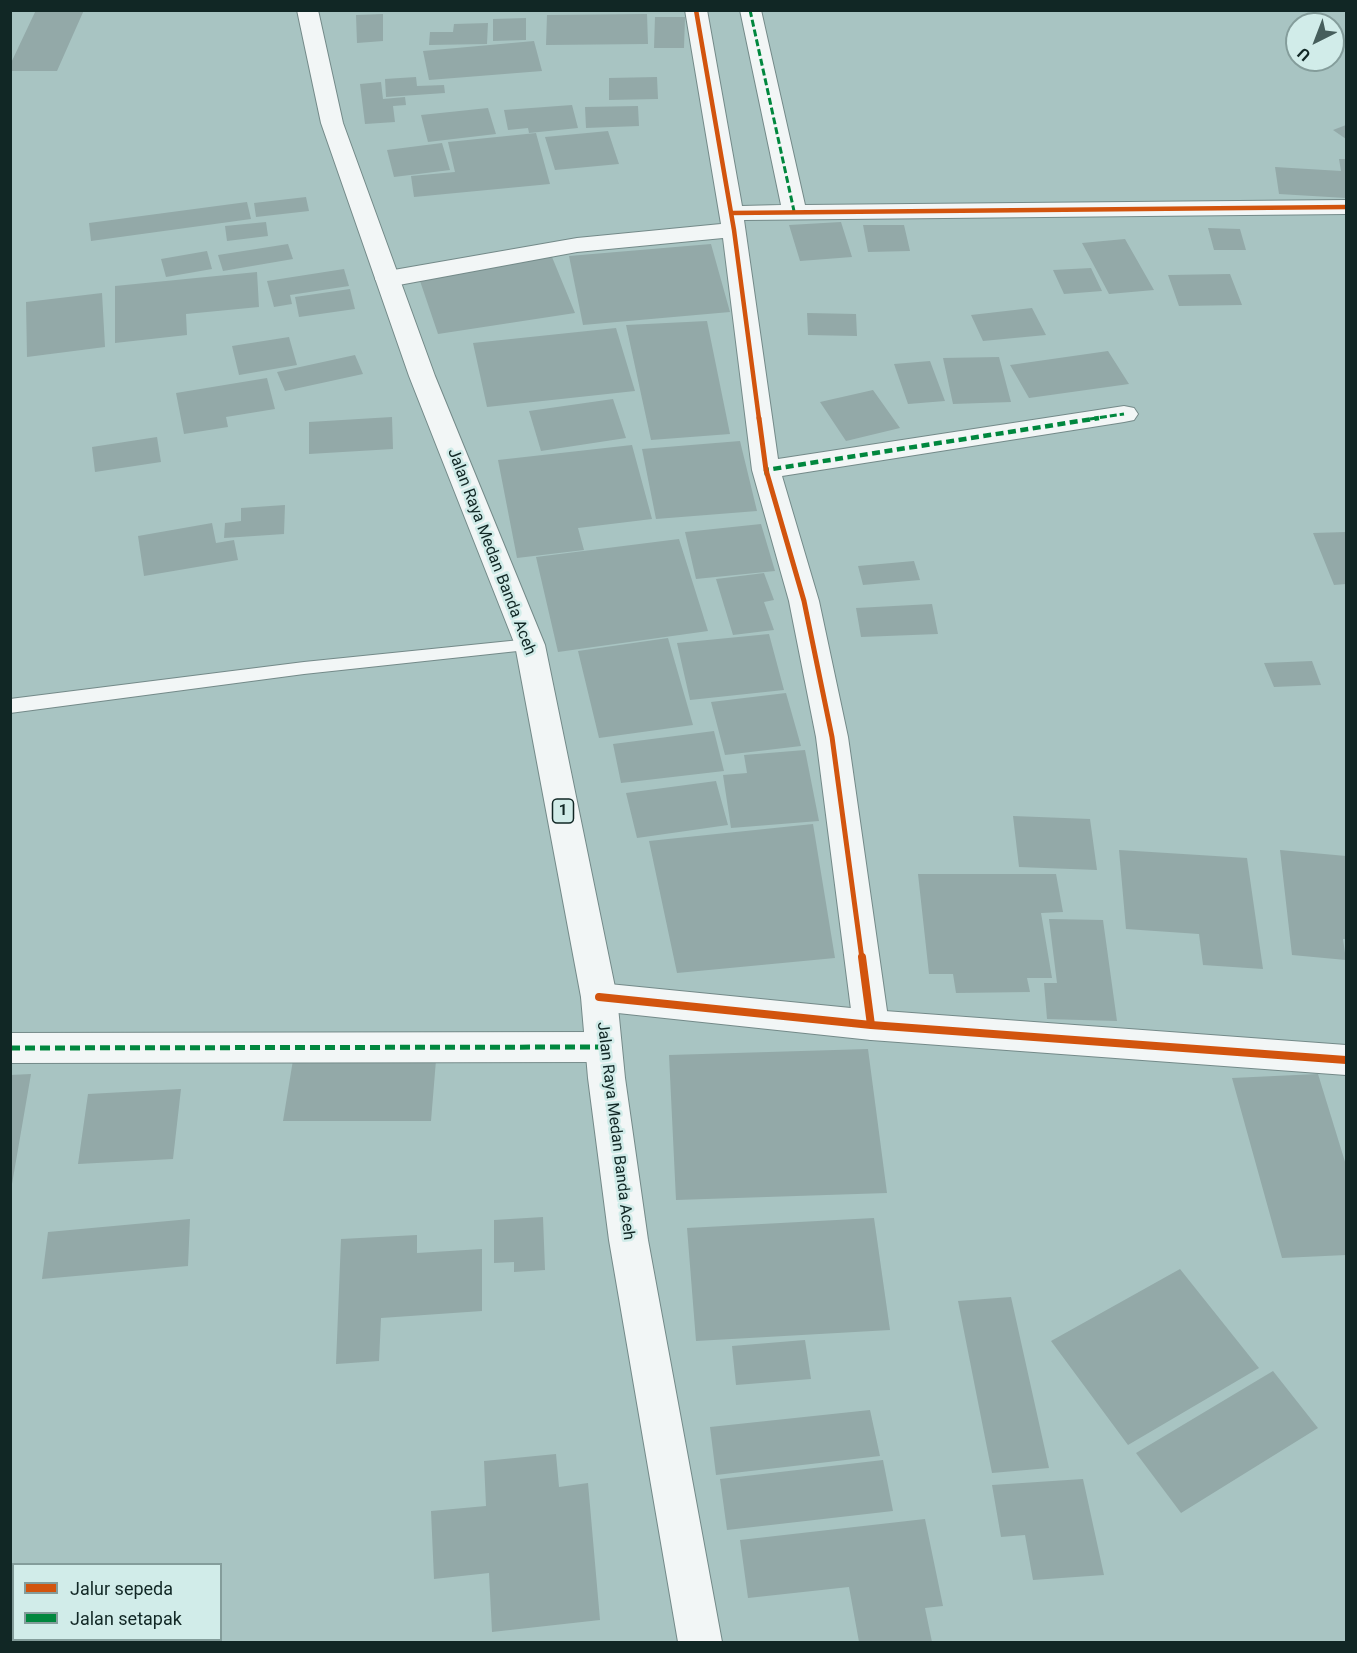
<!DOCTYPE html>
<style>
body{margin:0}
#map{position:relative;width:1357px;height:1653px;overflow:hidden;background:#a8c4c2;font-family:Roboto,sans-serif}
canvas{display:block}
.frame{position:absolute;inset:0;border:12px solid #112725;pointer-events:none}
.legend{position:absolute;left:12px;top:1563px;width:210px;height:78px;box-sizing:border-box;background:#d1ece9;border:2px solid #849d9b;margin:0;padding:8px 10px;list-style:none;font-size:18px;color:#112725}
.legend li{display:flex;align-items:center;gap:12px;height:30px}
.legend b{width:30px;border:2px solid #849d9b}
.north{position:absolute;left:1285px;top:12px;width:60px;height:60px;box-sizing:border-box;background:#d1ece9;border:2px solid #849d9b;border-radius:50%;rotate:222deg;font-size:16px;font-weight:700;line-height:24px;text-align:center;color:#112725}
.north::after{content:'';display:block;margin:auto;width:21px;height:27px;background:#465e5c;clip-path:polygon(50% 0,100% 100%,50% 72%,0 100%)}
</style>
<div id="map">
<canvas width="1357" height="1653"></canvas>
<div class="frame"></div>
<ul class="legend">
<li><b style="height:8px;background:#d2540e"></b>Jalur sepeda</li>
<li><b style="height:8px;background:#00873e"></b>Jalan setapak</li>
</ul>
<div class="north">U</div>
</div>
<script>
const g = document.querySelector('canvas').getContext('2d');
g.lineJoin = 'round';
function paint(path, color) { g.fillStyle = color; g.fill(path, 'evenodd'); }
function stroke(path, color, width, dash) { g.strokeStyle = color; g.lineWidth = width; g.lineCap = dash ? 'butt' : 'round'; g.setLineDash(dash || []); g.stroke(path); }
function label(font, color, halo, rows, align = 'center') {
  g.font = font + ' Roboto,sans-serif'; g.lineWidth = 5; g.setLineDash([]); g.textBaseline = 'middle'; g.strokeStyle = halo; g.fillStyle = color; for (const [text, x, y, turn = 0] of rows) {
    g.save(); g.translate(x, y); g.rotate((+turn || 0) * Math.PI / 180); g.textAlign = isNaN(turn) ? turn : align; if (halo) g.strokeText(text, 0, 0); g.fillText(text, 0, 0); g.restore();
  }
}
const building = new Path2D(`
 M36,10h48l-27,61h-47v-6z
 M383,14v27l-26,2 -1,-28z
 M647,14l1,30 -102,1 1,-30z
 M655,17h30l-1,31h-30z
 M526,18v22l-33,1v-22z
 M488,23l-1,21 -58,1 1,-13h23l1,-8z
 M534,41l8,30 -113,9 -6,-29z
 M416,77l1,9 27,-1 1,8 -59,4 -1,-18z
 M657,77l1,22 -49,1v-22z
 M381,82l2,17 22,-2 1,8 -13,1 2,16 -30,2 -5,-40z
 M572,105l6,23 -49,5 -1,-5 -20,2 -4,-20z
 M638,106l1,20 -53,2 -1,-21z
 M488,108l8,26 -68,8 -7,-27z
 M1346,125v14l-13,-9z
 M608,131l11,33 -64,6 -10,-33z
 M536,133l14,51 -136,13 -3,-21 44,-4 -7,-30z
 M442,143l8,27 -56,7 -7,-27z
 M1339,159h7v39l-67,-4 -4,-27 66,4z
 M306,197l3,14 -53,6 -2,-14z
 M247,202l4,17 -160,22 -2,-18z
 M266,222l2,14 -41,5 -2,-15z
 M841,222l11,35 -52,4 -11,-36z
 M863,225h41l6,26 -42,1z
 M1208,228l32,1 6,21h-32z
 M1125,239l29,51 -45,4 -27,-51z
 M288,244l5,15 -70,12 -5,-16z
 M711,244l19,68 -147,13 -14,-69z
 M207,251l5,18 -46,8 -5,-18z
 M552,257l23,56 -137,21 -19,-56z
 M1091,268l11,23 -38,3 -11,-24z
 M344,269l5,17 -59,9 2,9 -18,3 -7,-26z
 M257,272l2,35 -73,7 1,21 -72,8v-57z
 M1230,274l12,31 -63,1 -11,-31z
 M350,289l5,20 -56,8 -4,-20z
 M102,293l3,54 -78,10 -1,-55z
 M1032,308l14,27 -63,6 -12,-26z
 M807,313l49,1 1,22 -49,-1z
 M707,321l23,113 -79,6 -25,-115z
 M616,328l19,63 -148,16 -14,-64z
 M289,337l8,28 -58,10 -7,-29z
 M1108,351l21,33 -100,14 -19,-33z
 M355,355l8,19 -78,17 -8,-19z
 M999,357l12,45 -58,2 -10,-46z
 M930,361l15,40 -37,3 -14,-40z
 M267,378l8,31 -49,8 2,10 -44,7 -8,-41z
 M873,390l27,38 -54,13 -26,-39z
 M613,399l13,39 -85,13 -12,-40z
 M392,417l1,32 -84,5v-32z
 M157,437l4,25 -66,10 -3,-25z
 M740,441l17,70 -101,8 -14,-70z
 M632,445l20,74 -74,9 6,22 -67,8 -19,-98z
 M285,505l-1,29 -60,4 1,-15 16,-2v-13z
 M212,523l4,20 18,-3 4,20 -94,16 -6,-40z
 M761,524l14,47 -79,8 -11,-47z
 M1346,532v52l-12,1 -21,-52z
 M679,539l29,92 -150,21 -22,-95z
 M914,561l6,19 -57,5 -5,-19z
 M764,573l10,27 -10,2 10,28 -41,5 -17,-56z
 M932,604l6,30 -77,3 -5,-29z
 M769,634l15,56 -94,10 -13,-57z
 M668,638l25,87 -94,13 -21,-87z
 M1312,661l9,24 -47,2 -10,-24z
 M786,693l15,53 -76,9 -14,-53z
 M714,731l10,40 -103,12 -8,-39z
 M805,750l14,71 -88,7 -8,-53 24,-2 -3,-18z
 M716,781l12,44 -91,13 -11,-45z
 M1013,816l77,3 7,51 -78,-3z
 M813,824l22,134 -158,15 -28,-132z
 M1119,850l128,8 16,111 -60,-4 -4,-31 -73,-5z
 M1280,850l66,6v83h-3l3,21 -54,-5z
 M918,874h138l7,38 -22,1 11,65h-25l3,14 -74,1 -3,-19h-24z
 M1049,919l54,1 14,101 -70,-2 -3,-36h13z
 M868,1049l19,144 -211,7 -7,-145z
 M293,1060h143l-5,61h-148z
 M31,1074l-19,110h-2v-109z
 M1318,1074l28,91v90l-64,3 -50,-180z
 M181,1089l-8,70 -95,5 10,-70z
 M543,1217l2,53 -31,2v-10l-20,1v-43z
 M874,1218l16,112 -194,11 -9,-113z
 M190,1219l-2,47 -146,13 6,-47z
 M417,1235v18l65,-4v62l-101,7 -2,43 -43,3 5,-125z
 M1180,1269l79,99 -131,77 -77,-104z
 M1011,1297l38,171 -57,5 -34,-172z
 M805,1340l6,39 -75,6 -4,-39z
 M1273,1371l45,57 -137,85 -45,-60z
 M870,1410l10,46 -164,19 -6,-48z
 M556,1454l3,33 29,-4 12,137 -108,12 -3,-59 -55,6 -3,-68 55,-5 -2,-45z
 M883,1460l10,51 -166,19 -7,-51z
 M1083,1479l21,96 -71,5 -8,-45 -24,2 -9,-52z
 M925,1519l18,87 -18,2 7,34h-73l-10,-55 -101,11 -8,-58z`);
const service = new Path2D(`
 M530,639l6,2 3,4 -3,4 -232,25 -294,39v-14l294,-37z`);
const minor = new Path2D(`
 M685,10h22l35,196 39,-1 -41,-195h21l44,195 541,-5v14l-602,6 34,239 346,-53 10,2 4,6 -4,6 -10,2 -342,54 37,125 29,136 41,288 -5,10 -13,5 -13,-5 -5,-10 -37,-288 -27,-136 -37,-131 -29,-232 -146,14 -189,35 -9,-3 -4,-5 4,-5 9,-3 189,-33 144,-14z
 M603,1032l13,4 5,11 -5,11 -13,4 -593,1v-30z`);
const tertiary = new Path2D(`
 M599,983l272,27 475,35v30l-475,-35 -272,-29 -13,-4 -5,-10 5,-10z`);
const trunk = new Path2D(`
 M297,10h21l25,113 92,253 110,269 72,352 8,81 23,162 74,402h-44l-69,-402 -21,-162 -7,-81 -66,-352 -106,-269 -88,-253z`);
const quietFar2 = new Path2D(`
 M750,10l44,201
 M1090,419l34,-5`);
const quietFar1 = new Path2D(`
 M767,475l-1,-5 333,-52`);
const quiet = new Path2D(`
 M10,1048l593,-1`);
const cyclewayFar2 = new Path2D(`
 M696,10l38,220 25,189
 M731,213l615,-6`);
const cyclewayFar1 = new Path2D(`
 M759,418l7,52 38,131 28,136 30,222`);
const cycleway = new Path2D(`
 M862,957l9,68
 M599,997l272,28 475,35`);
const shields = [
 [563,811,21]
];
const shieldNames = [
 ["1",563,811]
];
const streetNames = [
 ["Jalan Raya Medan Banda Aceh",491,552,69],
 ["Jalan Raya Medan Banda Aceh",615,1131,83]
];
paint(building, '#93a9a8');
stroke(service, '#748a89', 2);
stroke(minor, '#748a89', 2);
stroke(tertiary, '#748a89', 2);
stroke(trunk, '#748a89', 2);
paint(service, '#f2f6f6');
paint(minor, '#f2f6f6');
paint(tertiary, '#f2f6f6');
paint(trunk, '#f2f6f6');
stroke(quietFar2, '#00873e', 3, [7, 3]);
stroke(quietFar1, '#00873e', 4.5, [8, 4.5]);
stroke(quiet, '#00873e', 5, [10, 5]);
stroke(cyclewayFar2, '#d2540e', 4.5);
stroke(cyclewayFar1, '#d2540e', 5);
stroke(cycleway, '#d2540e', 8);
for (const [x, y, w] of shields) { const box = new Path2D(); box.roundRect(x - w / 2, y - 12, w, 24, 4.5); g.fillStyle = '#d1ece9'; g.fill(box); stroke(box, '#112725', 1.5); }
label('bold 15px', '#112725', null, shieldNames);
label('16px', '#112725', '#d1ece9', streetNames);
</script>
